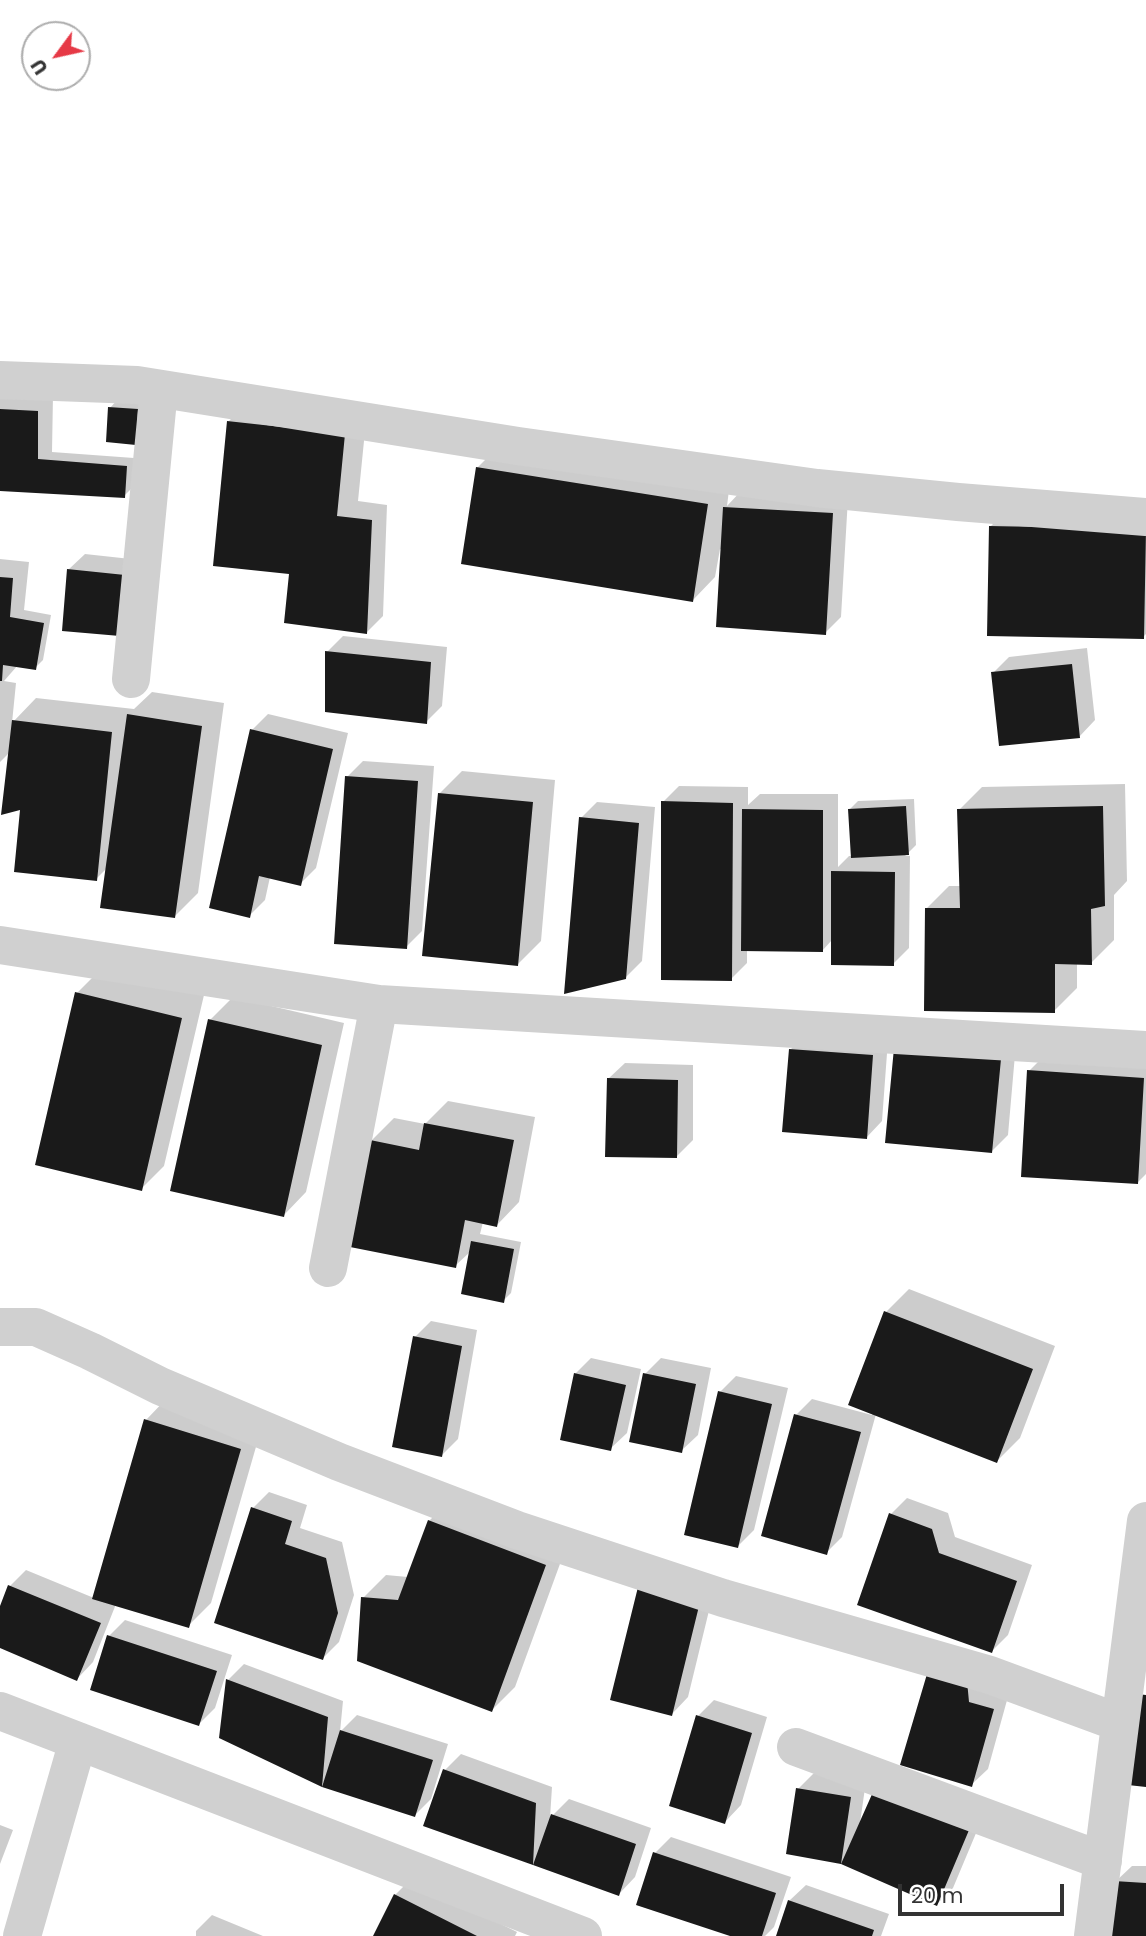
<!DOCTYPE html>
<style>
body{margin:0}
#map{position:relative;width:1146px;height:1936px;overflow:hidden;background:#fff;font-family:Poppins,sans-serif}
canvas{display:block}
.north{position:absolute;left:21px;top:21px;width:70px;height:70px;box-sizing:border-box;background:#fff;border:2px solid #adadad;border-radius:50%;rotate:237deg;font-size:19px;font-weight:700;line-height:28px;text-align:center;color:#333}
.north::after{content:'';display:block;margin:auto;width:24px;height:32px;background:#e63946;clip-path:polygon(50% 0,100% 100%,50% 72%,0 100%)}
.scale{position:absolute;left:898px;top:1884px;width:166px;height:32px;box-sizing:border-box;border:4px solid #333;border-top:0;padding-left:9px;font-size:21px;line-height:24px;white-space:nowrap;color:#333;-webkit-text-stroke:5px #fff;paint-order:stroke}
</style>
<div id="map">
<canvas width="1146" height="1936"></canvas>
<div class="north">U</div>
<div class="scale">20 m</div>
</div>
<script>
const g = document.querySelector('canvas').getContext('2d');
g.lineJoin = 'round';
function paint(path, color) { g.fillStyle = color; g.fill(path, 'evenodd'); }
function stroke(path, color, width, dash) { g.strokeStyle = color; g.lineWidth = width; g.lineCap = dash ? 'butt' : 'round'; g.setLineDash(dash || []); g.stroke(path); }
const shadow = new Path2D(`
 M0,393l53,2 -1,57 82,6 -2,30 -8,8 -124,-6z
 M118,399l27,3 -1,33 -34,-27z
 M251,399l116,12 -9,90 29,4 -4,111 -16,16 -76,-59 -63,-151z
 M500,445l230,37 -3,24 14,-15 107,7 -7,119 -16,16 -103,-83 -2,-1 -5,28 -22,23 -216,-132z
 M1013,504l133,2v128l-3,3 -153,-110z
 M85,554l55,6 -5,58 -67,-48z
 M0,559l29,3 -5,48 27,5 -8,45 -8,8 -17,-3 -14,16 12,2 -4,40 24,-25 98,11 18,-17 72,11 -26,190 -23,23 -67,-49 -12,12 -74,-71 -12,-56 -10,10z
 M343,636l104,11 -5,59 -16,16 -99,-70z
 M1087,648l8,72 -16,17 -86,-64 16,-16z
 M268,714l80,19 -32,135 -16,16 -30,-7 -5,23 -16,16 3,-186z
 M363,761l71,5 -12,165 -16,16 -59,-170z
 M462,771l93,9 -14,161 -23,23 -79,-170z
 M1125,784l2,97 -13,14v45l-23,23h-14v25l-23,23 -128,-102 23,-23h12l-2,-76 23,-23z
 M679,786l69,1v18l12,-11h78v73l11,-11h3l-2,-47 8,-8 56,-2 2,46 -11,11h5l-1,92 -16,16 -61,-24 -10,11 -75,-1v13l-16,16 -68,-177z
 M597,802l58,5 -13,154 -17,17 -44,-160z
 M100,970l104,25 -40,171 -23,23 -64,-196z
 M233,997l111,26 -38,169 -22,23 -74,-195z
 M807,1033l81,7 -6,81 -16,17 -75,-89z
 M912,1033l104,10 -8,92 -16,16z
 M1045,1055l101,6v113l-9,9 -108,-112z
 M625,1063l68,2v75l-17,17 -68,-78z
 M448,1101l87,16 -16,85 -22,23 -14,-3 -3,12 41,8 -10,51 -8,8 -32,-50 -16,15 -84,-125 23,-23 31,6z
 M909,1289l146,57 -35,92 -23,23 -121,-47 -34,123 -16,16 -30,-138 16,-16 60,16 14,-103z
 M431,1321l46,9 -19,109 -16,16 -27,-118z
 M591,1358l50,11 -14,64 -17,16 -35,-75z
 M661,1358l50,10 -13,67 -17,16 -36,-77z
 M736,1376l52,12 -34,142 -16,16 -18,-154z
 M168,1397l94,29 -51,177 -23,23 -72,-22 -23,58 -16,17 -77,-33v-36l10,-24 16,-16 68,28 52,-178z
 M269,1492l38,13 -7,23 42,14 12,53 -15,47 -16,16 -70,-150z
 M452,1498l116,44 -53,145 -23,23 -129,-112 23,-23 22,2 21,-56z
 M907,1498l41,15 7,24 77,28 -24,70 -16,16 -101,-137z
 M715,1586l-27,111 -16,17 -60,-15z
 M125,1620l107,35 -17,53 -16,16 -90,-88z
 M244,1664l99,37 -3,31 17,-17 91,29 -17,55 -16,16 -89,-35 -5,5 -100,-48 7,-57z
 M928,1675l81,18 -21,76 -17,16z
 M714,1700l53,17 -26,88 -16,17 -27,-106z
 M461,1754l91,33 -2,31 19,-19 82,29 -16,49 -16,17 -193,-69 19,-55z
 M814,1773l52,8 -6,42 127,-16 -34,81 -16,16 -96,-42 -43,-73z
 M0,1825l13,5 -13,34z
 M671,1837l120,40 -17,50 -9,9h-29l-81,-83z
 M1132,1866h14v70h-33l2,-54z
 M411,1879l106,53 -2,4h-140l20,-41z
 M806,1885l83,29 -8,22h-103l11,-35z
 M212,1915l51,21h-67v-5z`);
const building = new Path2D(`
 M108,407l30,2 -2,36 -30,-3z
 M0,409l38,2v48l89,7 -2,32 -125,-7z
 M227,421l118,13 -8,82 35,4 -5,114 -83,-11 5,-49 -76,-8z
 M476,467l232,37 -15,98 -232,-38z
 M723,507l110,6 -7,122 -110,-8z
 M989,526l157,3 -2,110 -157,-3z
 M67,569l58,6 -5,61 -58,-5z
 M0,577l13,1 -3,39 34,6 -8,47 -33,-5 -1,16h-2z
 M325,651l106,11 -4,62 -102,-12z
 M1072,664l8,74 -81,8 -8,-74z
 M127,714l75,12 -27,192 -75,-10z
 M12,720l100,12 -15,149 -83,-9 6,-62 -19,5z
 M250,729l83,20 -32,137 -42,-10 -9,42 -41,-10z
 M345,776l73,5 -11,168 -73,-5z
 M438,793l95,9 -15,164 -96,-10z
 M661,801l72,2 -1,178 -71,-1z
 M906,806l3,49 -58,3 -3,-49z
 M1103,806l2,100 -14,3 1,56 -37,-1v49l-131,-2 1,-103h35l-3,-99z
 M742,809l81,1v142l-82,-1z
 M579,817l60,6 -13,156 -62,15z
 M831,871l64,1 -1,94 -63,-1z
 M75,992l107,26 -40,173 -107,-26z
 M208,1019l114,26 -38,172 -114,-26z
 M894,1048l107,11 -9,94 -107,-10z
 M789,1049l84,6 -6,84 -85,-7z
 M1027,1070l117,8 -6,106 -117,-7z
 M607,1078l71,2 -1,78 -72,-1z
 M424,1123l90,17 -17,87 -32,-7 -9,48 -106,-21 20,-107 49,10z
 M471,1241l43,8 -10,54 -43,-9z
 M884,1311l149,58 -36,94 -149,-58z
 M413,1336l49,10 -20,111 -50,-10z
 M574,1373l52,12 -15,66 -51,-11z
 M643,1373l53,11 -14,69 -53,-11z
 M718,1391l54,13 -34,144 -54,-13z
 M794,1414l67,18 -34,123 -66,-19z
 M144,1419l97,30 -52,179 -97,-29z
 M251,1507l41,14 -7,23 41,14 12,55 -15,47 -109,-37z
 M889,1513l43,16 7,24 78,28 -25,72 -135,-48z
 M428,1520l118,45 -54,147 -135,-51 4,-64 37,3z
 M8,1585l93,38 -24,58 -77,-33v-42z
 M638,1587l62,15 -28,114 -62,-16z
 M107,1635l110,36 -18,55 -109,-36z
 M966,1670l3,32 25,7 -22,78 -72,-22 27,-91z
 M226,1679l102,38 -6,70 18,-57 93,30 -18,57 -93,-30 -103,-49z
 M1137,1694l9,1v92l-18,-2z
 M696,1715l56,18 -27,91 -56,-18z
 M443,1769l93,34 -3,62 -110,-39z
 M877,1783l95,40 -35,83 -96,-42z
 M796,1788l55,9 -10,67 -55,-10z
 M551,1814l85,30 -17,52 -86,-31z
 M653,1852l123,41 -14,43h-32l-94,-31z
 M1114,1881l32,2v53h-35z
 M394,1894l83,42h-104z
 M788,1900l86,30 -2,6h-96z`);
const minor = new Path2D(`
 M0,380l137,5 381,61 299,42 141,14 188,15
 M131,679l28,-290
 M0,945l379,59 767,46
 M328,1268l51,-264
 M0,1327h36l54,24 70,35 179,76 178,68 206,68 267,77 130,48
 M0,1711l583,225
 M796,1747l307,114
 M22,1936l56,-195
 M1093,1936l53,-415`);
paint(shadow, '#0003');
paint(building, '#1a1a1a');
stroke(minor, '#d0d0d0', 38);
</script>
